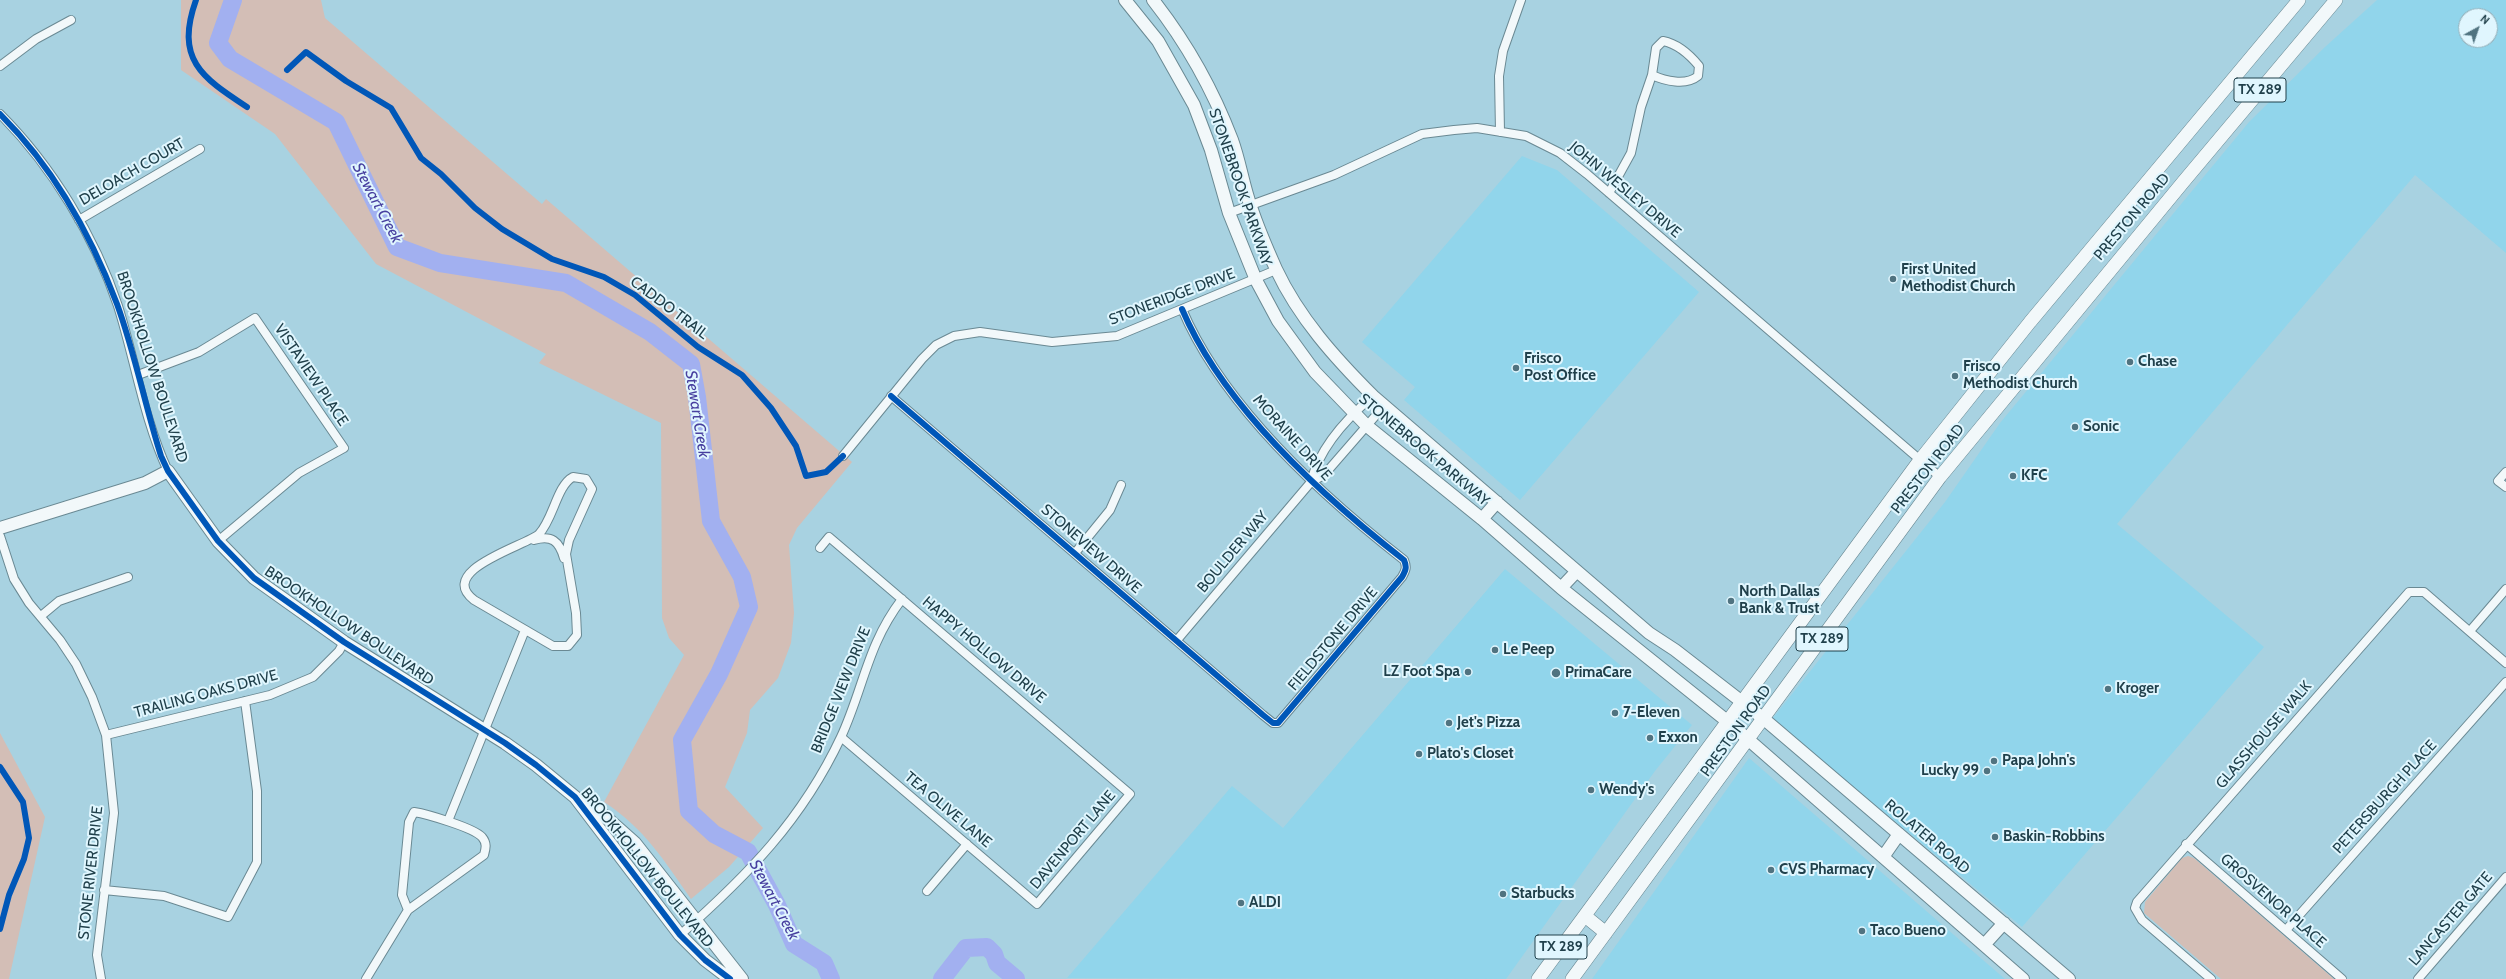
<!DOCTYPE html>
<style>
body{margin:0}
#map{position:relative;width:2506px;height:979px;overflow:hidden;background:#a8d2e1;font-family:Cabin,sans-serif}
canvas{display:block}
.north{position:absolute;left:2458px;top:8px;width:40px;height:40px;box-sizing:border-box;background:#e0f6fe;border:1px solid #93adb6;border-radius:50%;rotate:40deg;font-size:11px;font-weight:700;line-height:16px;text-align:center;color:#20404b}
.north::after{content:'';display:block;margin:auto;width:14px;height:18px;background:#507380;clip-path:polygon(50% 0,100% 100%,50% 72%,0 100%)}
</style>
<div id="map">
<canvas width="2506" height="979"></canvas>
<div class="north">N</div>
</div>
<script>
const g = document.querySelector('canvas').getContext('2d');
g.lineJoin = 'round';
function paint(path, color) { g.fillStyle = color; g.fill(path, 'evenodd'); }
function stroke(path, color, width, dash) { g.strokeStyle = color; g.lineWidth = width; g.lineCap = dash ? 'butt' : 'round'; g.setLineDash(dash || []); g.stroke(path); }
function label(font, color, halo, rows, align = 'center') {
  g.font = font + ' Cabin,sans-serif'; g.lineWidth = 4; g.setLineDash([]); g.textBaseline = 'middle'; g.strokeStyle = halo; g.fillStyle = color; for (const [text, x, y, turn = 0] of rows) {
    g.save(); g.translate(x, y); g.rotate((+turn || 0) * Math.PI / 180); g.textAlign = isNaN(turn) ? turn : align; if (halo) g.strokeText(text, 0, 0); g.fillText(text, 0, 0); g.restore();
  }
}
const built = new Path2D(`
 M2377,0h129v253l-91,-78 -298,349 147,123 -242,280 -250,-208 173,-217 55,-79 249,-301 76,-75zM2466,16h24v24h-24z
 M1522,156l35,14 142,122 -179,208 -116,-100 11,-13 -53,-45z
 M1505,569l187,156 -37,46 -149,208 -439,-1 165,-192 51,42z
 M1749,758l256,221h-413z`);
const green = new Path2D(`
 M181,0h140l4,18 217,186 4,-5 306,263 -55,66 -8,17 5,68 -3,30 -13,35 -28,32 -3,23 -22,54 38,41 -34,39 -38,32c-28,-40 -46,-70 -87,-97l80,-147 -15,-17 -7,-20 -1,-195 -122,-60 7,-9 -170,-90 -101,-130 -94,-64z
 M0,733l45,84 -36,162h-9z
 M2188,856l6,2 140,121h-113l-77,-66 1,-11 37,-44z`);
const river = new Path2D(`
 M233,0l-15,43 12,16 106,63 61,125 43,16 126,20 84,49 41,32 6,33 14,124 31,56 7,30 -30,67 -37,66 7,71 25,23 34,18 29,53 17,39 30,19 7,16
 M942,979l24,-31 21,-1 7,7 3,9 19,16`);
const street = new Path2D(`
 M1663,41c15,3 27,14 36,25l-1,10c-12,10 -33,5 -46,-1l4,-27z
 M0,66l36,-27 35,-19
 M0,114c52,52 95,123 118,192 17,54 26,114 50,165
 M1500,132l-1,-56 4,-25 18,-51
 M1609,193l22,-40 10,-46 11,-32
 M1229,213l105,-38 88,-41 32,-4 23,-2 49,8 34,17 27,21 353,303
 M79,220l121,-71
 M138,375l61,-23 56,-34 89,130 -45,25 -81,68
 M891,396l372,319 10,8h5l124,-146c4,-7 5,-10 2,-17 -82,-64 -181,-154 -222,-251
 M843,456l79,-97 14,-14 18,-9 26,-4 72,10 65,-6 159,-66
 M2506,472l-8,9 8,6
 M573,477l13,2 6,10 -23,51 -3,14 10,59 1,22 -9,11h-15l-79,-46c-39,-30 54,-55 65,-66 14,-14 18,-49 34,-57z
 M1311,482c8,-33 36,-64 62,-86
 M0,536l14,43 15,24 31,37 16,24 16,33 14,38 8,78 -17,142 4,24
 M534,540c18,-5 25,1 30,18
 M820,548l9,-11 301,257 -93,110 -196,-167
 M1075,553l35,-43 11,-25
 M41,616l18,-15 69,-24
 M2470,631l36,-42
 M1177,640l134,-158 13,-7 60,-69
 M106,735l164,-40 43,-18 26,-26 5,-9
 M448,821l77,-191
 M2186,844l156,135
 M104,890l60,6 64,21 29,-55v-71l-12,-90
 M927,891l40,-47
 M2286,930l220,-248
 M680,935c68,-60 122,-115 161,-198 23,-50 26,-92 61,-138
 M366,979l42,-69 76,-55c2,-7 3,-12 -2,-18 -8,-9 -55,-23 -68,-25l-5,10 -7,73 6,15
 M2211,979l-69,-59 -7,-12 2,-6 272,-310h15l82,71
 M2418,979l88,-102`);
const secondary = new Path2D(`
 M1125,0l33,41 36,64 17,45 18,63 27,67 22,41 37,51 52,54 115,93 79,69 166,133 296,258
 M1153,0c33,42 60,90 79,140 8,22 11,45 19,67 7,21 16,42 25,62 23,49 59,89 97,127l276,237 26,17 89,69 305,260
 M1482,519l15,-17
 M0,528l145,-45 23,-12 50,70 36,37 90,64 161,101 31,22 39,32 105,138 25,25 25,19
 M1561,588l16,-17
 M578,799l12,4 45,40 107,136
 M1883,857l16,-23
 M1984,945l20,-22`);
const primary = new Path2D(`
 M1585,916l21,17
 M1538,979l382,-519 110,-138 269,-322
 M1572,979l368,-502 244,-296 152,-181`);
const cycleway = new Path2D(`
 M196,0c-21,59 5,77 51,107
 M287,70l19,-18 40,29 45,27 30,50 20,16 34,34 27,21 50,30 52,18 31,18 63,52 44,28 29,33 25,38 10,30 20,-4 17,-16
 M0,114c53,53 91,121 117,190 18,49 28,102 44,152l7,15 50,70 36,37 90,64 161,101 31,22 39,32 105,138 25,25 25,19
 M891,396l372,319 10,8h5l124,-146c4,-7 5,-10 2,-17 -82,-64 -181,-154 -222,-251
 M0,767l23,35 6,36 -5,21 -15,36 -9,34`);
const markers = [
 [1893,279,4,"#507380"],
 [2130,362,4,"#507380"],
 [1516,368,4,"#507380"],
 [1955,376,4,"#507380"],
 [2075,427,4,"#507380"],
 [2013,476,4,"#507380"],
 [1731,601,4,"#507380"],
 [1495,650,4,"#507380"],
 [1468,672,4,"#507380"],
 [1556,673,5,"#507380"],
 [2108,689,4,"#507380"],
 [1615,713,4,"#507380"],
 [1449,723,4,"#507380"],
 [1650,738,4,"#507380"],
 [1419,754,4,"#507380"],
 [1994,761,4,"#507380"],
 [1987,771,4,"#507380"],
 [1591,790,4,"#507380"],
 [1995,837,4,"#507380"],
 [1771,870,4,"#507380"],
 [1503,894,4,"#507380"],
 [1241,903,4,"#507380"],
 [1862,931,4,"#507380"]
];
const shields = [
 [2260,90,52],
 [1822,639,52],
 [1561,947,52]
];
const shieldNames = [
 ["TX 289",2260,90],
 ["TX 289",1822,639],
 ["TX 289",1561,947]
];
const streetNames = [
 ["DELOACH COURT",132,172,-30],
 ["STONEBROOK PARKWAY",1240,187,71],
 ["JOHN WESLEY DRIVE",1625,190,40],
 ["PRESTON ROAD",2132,217,-50],
 ["STONERIDGE DRIVE",1172,297,-21],
 ["CADDO TRAIL",669,308,37],
 ["BROOKHOLLOW BOULEVARD",152,367,72],
 ["VISTAVIEW PLACE",311,375,56],
 ["MORAINE DRIVE",1292,438,48],
 ["STONEBROOK PARKWAY",1424,450,40],
 ["PRESTON ROAD",1928,469,-52],
 ["STONEVIEW DRIVE",1091,549,41],
 ["BOULDER WAY",1233,552,-50],
 ["BROOKHOLLOW BOULEVARD",349,626,34],
 ["FIELDSTONE DRIVE",1333,639,-50],
 ["HAPPY HOLLOW DRIVE",984,650,40],
 ["BRIDGE VIEW DRIVE",841,690,-68],
 ["TRAILING OAKS DRIVE",206,694,-15],
 ["PRESTON ROAD",1736,731,-54],
 ["GLASSHOUSE WALK",2264,735,-49],
 ["PETERSBURGH PLACE",2385,797,-48],
 ["TEA OLIVE LANE",948,810,40],
 ["ROLATER ROAD",1927,837,40],
 ["DAVENPORT LANE",1073,840,-50],
 ["BROOKHOLLOW BOULEVARD",647,868,51],
 ["STONE RIVER DRIVE",91,873,-84],
 ["GROSVENOR PLACE",2273,901,41],
 ["LANCASTER GATE",2451,919,-49]
];
const poiNames = [
 ["First United",1901,270],
 ["Methodist Church",1901,287],
 ["Frisco",1524,359],
 ["Post Office",1524,376],
 ["Chase",2138,362],
 ["Frisco",1963,367],
 ["Methodist Church",1963,384],
 ["Sonic",2083,427],
 ["KFC",2021,476],
 ["North Dallas",1739,592],
 ["Bank & Trust",1739,609],
 ["Le Peep",1503,650],
 ["LZ Foot Spa",1460,672,"right"],
 ["PrimaCare",1565,673],
 ["Kroger",2116,689],
 ["7-Eleven",1623,713],
 ["Jet's Pizza",1457,723],
 ["Exxon",1658,738],
 ["Plato's Closet",1427,754],
 ["Papa John's",2002,761],
 ["Lucky 99",1979,771,"right"],
 ["Wendy's",1599,790],
 ["Baskin-Robbins",2003,837],
 ["CVS Pharmacy",1779,870],
 ["Starbucks",1511,894],
 ["ALDI",1249,903],
 ["Taco Bueno",1870,931]
];
const waterNames = [
 ["Stewart Creek",377,203,62],
 ["Stewart Creek",697,414,81],
 ["Stewart Creek",774,900,62]
];
paint(built, '#91d5eb');
paint(green, '#d3beb6');
stroke(river, '#a2b0f0', 18);
stroke(street, '#6a8993', 10);
stroke(secondary, '#6a8993', 14);
stroke(primary, '#6a8993', 14);
stroke(street, '#f2f8fa', 8);
stroke(secondary, '#f2f8fa', 12);
stroke(primary, '#f2f8fa', 13);
stroke(cycleway, '#0057b8', 6);
for (const [x, y, r, color] of markers) { const dot = new Path2D(); dot.arc(x, y, r, 0, 2 * Math.PI); g.fillStyle = color; g.fill(dot); stroke(dot, '#e0f6fe', 1.5); }
for (const [x, y, w] of shields) { const box = new Path2D(); box.roundRect(x - w / 2, y - 12, w, 24, 3); g.fillStyle = '#e0f6fe'; g.fill(box); stroke(box, '#20404b', 1); }
label('bold 14px', '#20404b', null, shieldNames);
label('15px', '#20404b', '#e0f6fe', streetNames);
label('bold 15px', '#20404b', '#e0f6fe', poiNames, 'left');
label('italic 16px', '#473f9f', '#e0f6fe', waterNames);
</script>
